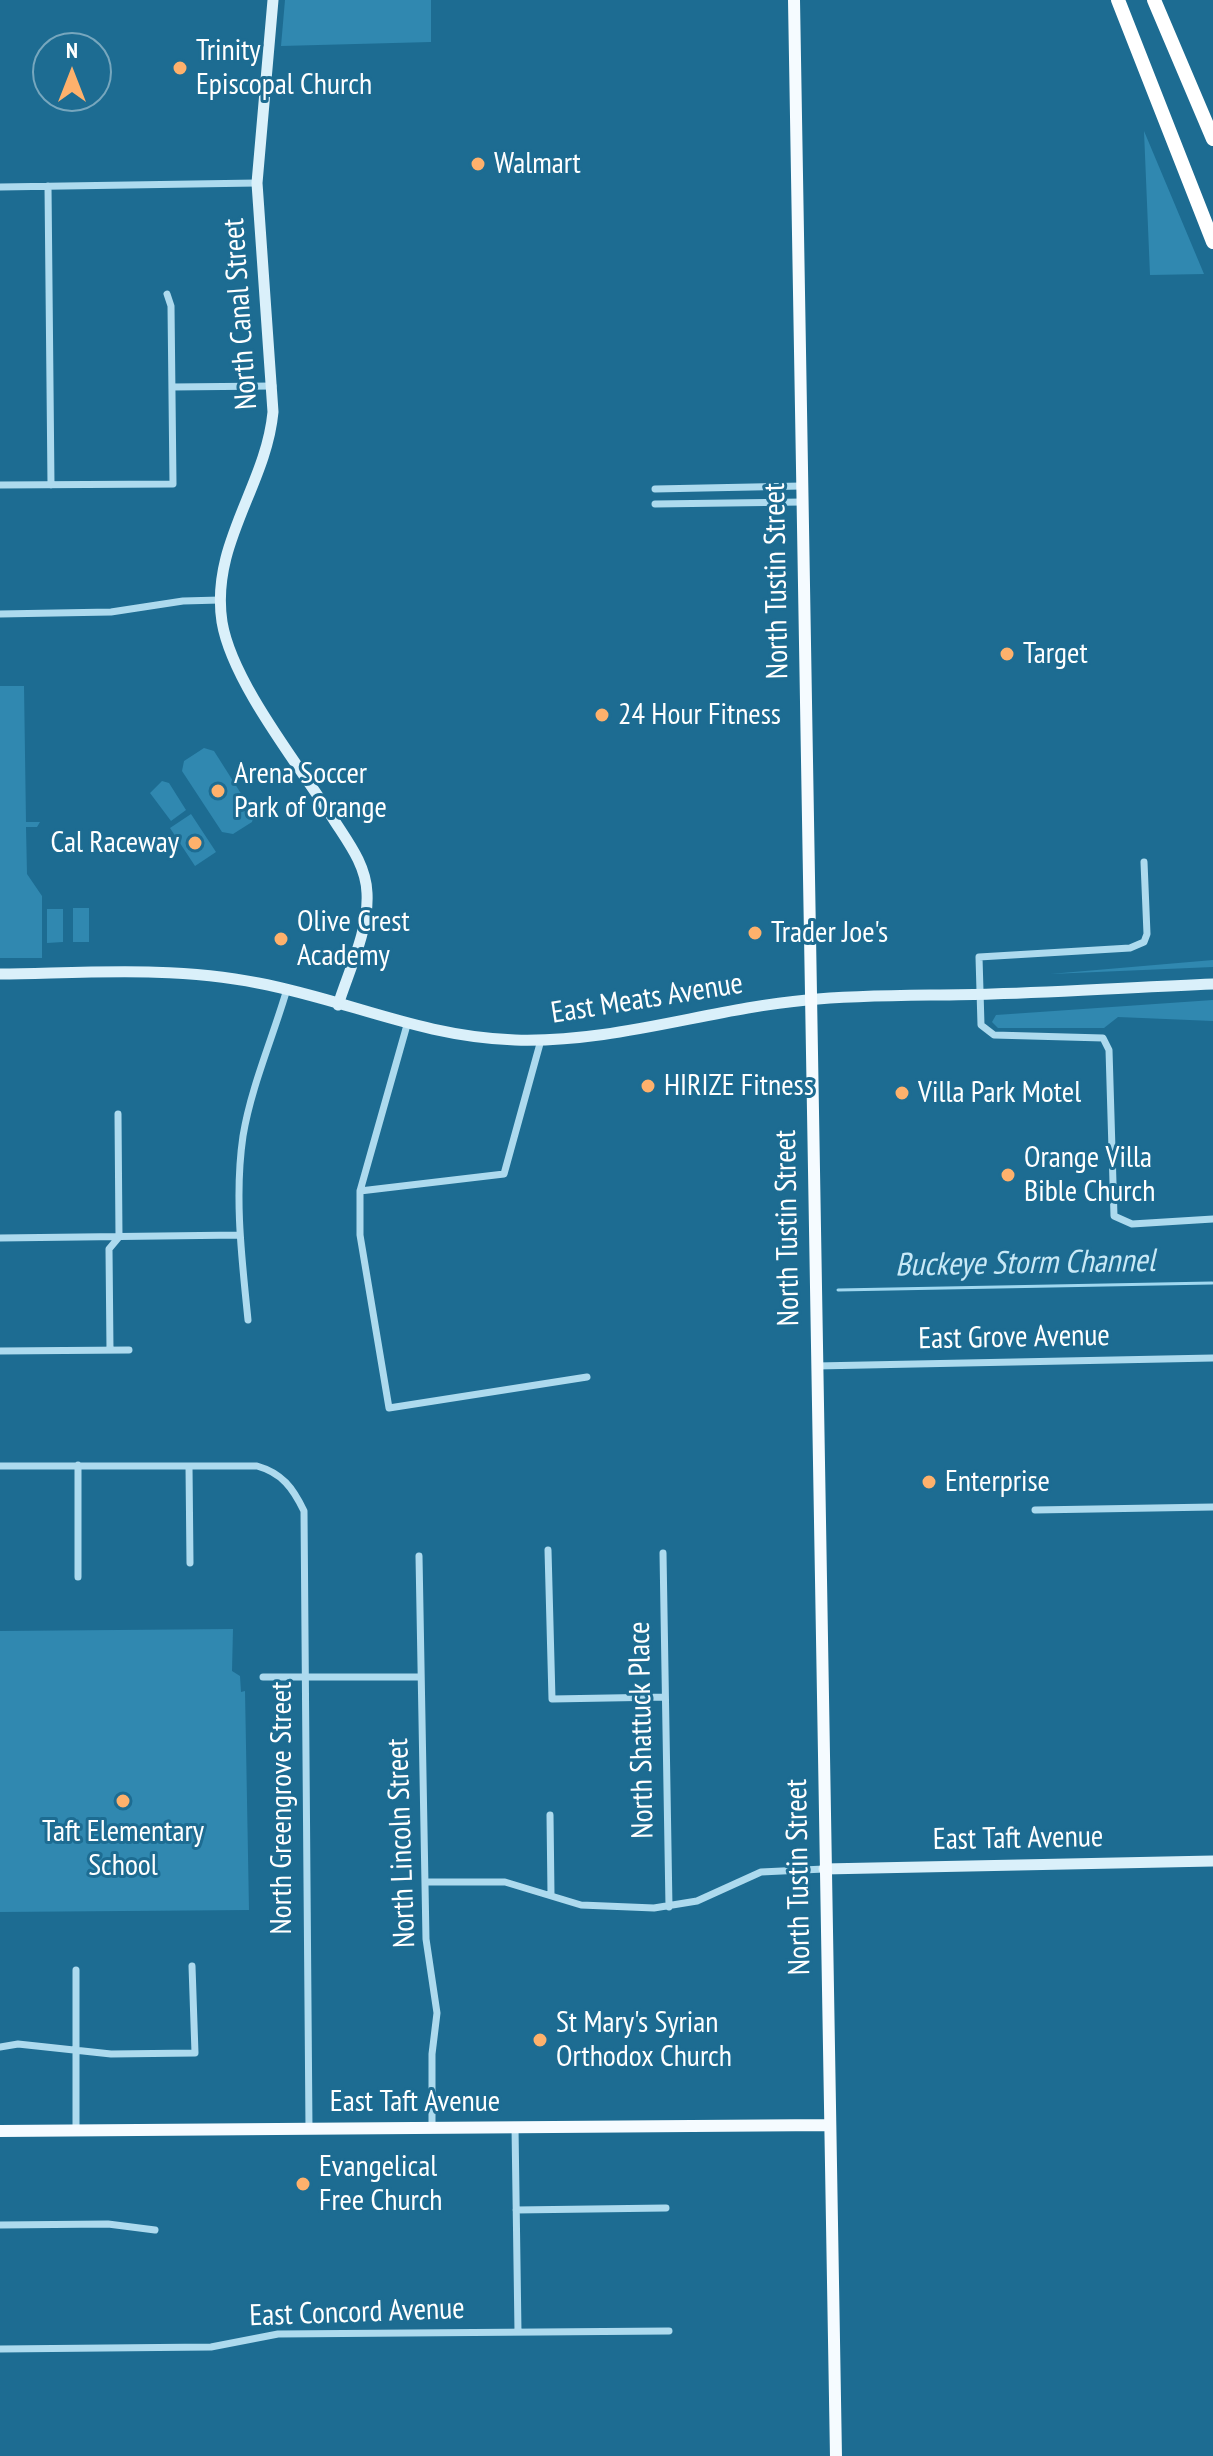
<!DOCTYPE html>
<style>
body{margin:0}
#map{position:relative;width:1213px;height:2456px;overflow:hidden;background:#1d6c92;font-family:"PT Sans Narrow",sans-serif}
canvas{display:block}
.north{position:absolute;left:32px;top:32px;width:80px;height:80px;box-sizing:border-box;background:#1d6c92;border:2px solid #77a7be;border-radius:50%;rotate:0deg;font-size:22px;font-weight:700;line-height:32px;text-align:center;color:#fff}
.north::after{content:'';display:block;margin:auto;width:28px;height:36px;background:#feb16c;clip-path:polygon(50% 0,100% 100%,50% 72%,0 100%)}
</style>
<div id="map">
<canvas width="1213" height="2456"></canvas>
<div class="north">N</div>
</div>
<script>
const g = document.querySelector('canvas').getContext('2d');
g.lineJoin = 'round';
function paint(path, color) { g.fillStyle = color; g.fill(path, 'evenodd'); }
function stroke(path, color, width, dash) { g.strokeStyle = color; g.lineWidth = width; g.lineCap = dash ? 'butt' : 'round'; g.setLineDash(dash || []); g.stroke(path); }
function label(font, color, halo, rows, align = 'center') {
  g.font = font + ' "PT Sans Narrow",sans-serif'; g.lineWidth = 6; g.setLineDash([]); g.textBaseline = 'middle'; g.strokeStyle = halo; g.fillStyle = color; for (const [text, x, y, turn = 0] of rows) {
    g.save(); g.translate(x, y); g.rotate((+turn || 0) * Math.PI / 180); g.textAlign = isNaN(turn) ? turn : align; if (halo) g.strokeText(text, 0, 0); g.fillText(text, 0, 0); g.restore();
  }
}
const green = new Path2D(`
 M285,0h146v42l-150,4z
 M1144,131l60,143 -54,1z
 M0,686h24l2,136h14l-3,5h-11l1,47 15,22v62h-42z
 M204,748l10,3 40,63 -2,8 -19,12 -11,-2 -40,-61 2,-10z
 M162,781l7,2 17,27 -15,11 -21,-28z
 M191,814l25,38 -21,14 -25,-38z
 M73,908h16v34h-16z
 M47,909h16v33l-16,1z
 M1213,960v7l-163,7z
 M1213,1000v21l-95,-4 -14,11h-106l-6,-6 4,-7z
 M233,1629l-1,42 8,5 1,16 4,-1 4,219 -249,2v-281z`);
const stream = new Path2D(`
 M838,1290l374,-7`);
const street = new Path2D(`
 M48,186l3,299
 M0,187l257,-4
 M172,387l101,-1
 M0,485l173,-1 -2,-178 -4,-12
 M655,489l146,-3
 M655,504l147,-2
 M0,614l111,-2 72,-11 37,-1
 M1144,862l3,72 -3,8 -14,6 -151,9 2,68 13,10 109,3 6,12 5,166 18,8 81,-5
 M407,1025l-47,166v44l29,173 198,-31
 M360,1191l144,-17 37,-134
 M0,1238l240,-3
 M248,1320c-6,-60 -14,-123 -5,-184 8,-49 30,-99 44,-147
 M110,1350l-1,-101 10,-12 -1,-123
 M0,1351l129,-1
 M816,1366l397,-8
 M78,1465v112
 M0,1466h257c25,7 36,22 47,45l5,618
 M189,1466l1,97
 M1035,1510l178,-3
 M548,1550l4,149 113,-2
 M663,1553l6,354
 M419,1556l7,383 11,74 -5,41v74
 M263,1677h158
 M550,1815l1,79
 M427,1882h78l76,23 73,3 43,-7 64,-29 63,-3
 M76,1970v161
 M0,2047l18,-3 93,10 84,-1 -3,-87
 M515,2127l3,205
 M516,2210l150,-2
 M0,2225l108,-1 47,6
 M0,2349l211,-2 67,-13 391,-3`);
const secondary = new Path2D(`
 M273,0l-16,183 16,229c-7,74 -63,132 -51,210 10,60 76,142 110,195 15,24 34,47 35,76 2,37 -18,77 -29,112
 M0,974c85,-1 174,-8 258,9 90,17 163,54 257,57 101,3 193,-31 292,-40 61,-6 123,-4 185,-6 73,-2 147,-7 221,-10
 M824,1869l389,-8`);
const primary = new Path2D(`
 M794,0l42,2456
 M0,2131l830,-6`);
const highway = new Path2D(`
 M1118,0l95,242
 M1154,0l59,139`);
const markers = [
 [180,68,8,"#feb16c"],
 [478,164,8,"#feb16c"],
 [1007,654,8,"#feb16c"],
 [602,715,8,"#feb16c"],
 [218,791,8,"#feb16c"],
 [195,843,8,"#feb16c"],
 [755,933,8,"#feb16c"],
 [281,939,8,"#feb16c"],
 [648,1086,8,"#feb16c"],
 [902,1093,8,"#feb16c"],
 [1008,1175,8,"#feb16c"],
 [929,1482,8,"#feb16c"],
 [123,1801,8,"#feb16c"],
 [540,2040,8,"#feb16c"],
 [303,2184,8,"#feb16c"]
];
const poiNames = [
 ["Trinity",196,51],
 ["Episcopal Church",196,85],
 ["Walmart",494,164],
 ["Target",1023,654],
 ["24 Hour Fitness",618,715],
 ["Arena Soccer",234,774],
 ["Park of Orange",234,808],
 ["Cal Raceway",179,843,"right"],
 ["Olive Crest",297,922],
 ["Academy",297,956],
 ["Trader Joe's",771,933],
 ["HIRIZE Fitness",664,1086],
 ["Villa Park Motel",918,1093],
 ["Orange Villa",1024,1158],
 ["Bible Church",1024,1192],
 ["Enterprise",945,1482],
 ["Taft Elementary",123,1832,"center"],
 ["School",123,1866,"center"],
 ["St Mary's Syrian",556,2023],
 ["Orthodox Church",556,2057],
 ["Evangelical",319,2167],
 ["Free Church",319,2201]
];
const streetNames = [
 ["North Canal Street",241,314,-94],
 ["North Tustin Street",777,581,-91],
 ["East Meats Avenue",647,999,-9],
 ["North Tustin Street",788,1228,-91],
 ["East Grove Avenue",1014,1338,-1],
 ["North Shattuck Place",642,1730,-91],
 ["North Greengrove Street",282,1808,-90],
 ["East Taft Avenue",1018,1839,-1],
 ["North Lincoln Street",402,1843,-92],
 ["North Tustin Street",799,1877,-91],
 ["East Taft Avenue",415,2102],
 ["East Concord Avenue",357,2313,-2]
];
const waterNames = [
 ["Buckeye Storm Channel",1025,1264,-1]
];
paint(green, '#3088b0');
stroke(stream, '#a1d8f0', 3);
stroke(street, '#addaee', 7);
stroke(secondary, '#daf0fa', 11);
stroke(primary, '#f5fbff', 12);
stroke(highway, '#fff', 14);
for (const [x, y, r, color] of markers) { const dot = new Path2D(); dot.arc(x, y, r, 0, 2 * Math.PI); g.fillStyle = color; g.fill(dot); stroke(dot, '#1d6c92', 3); }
label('30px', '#fff', '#1d6c92', poiNames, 'left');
label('30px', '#fff', '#1d6c92', streetNames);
label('italic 32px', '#c8e9f7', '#1d6c92', waterNames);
</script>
